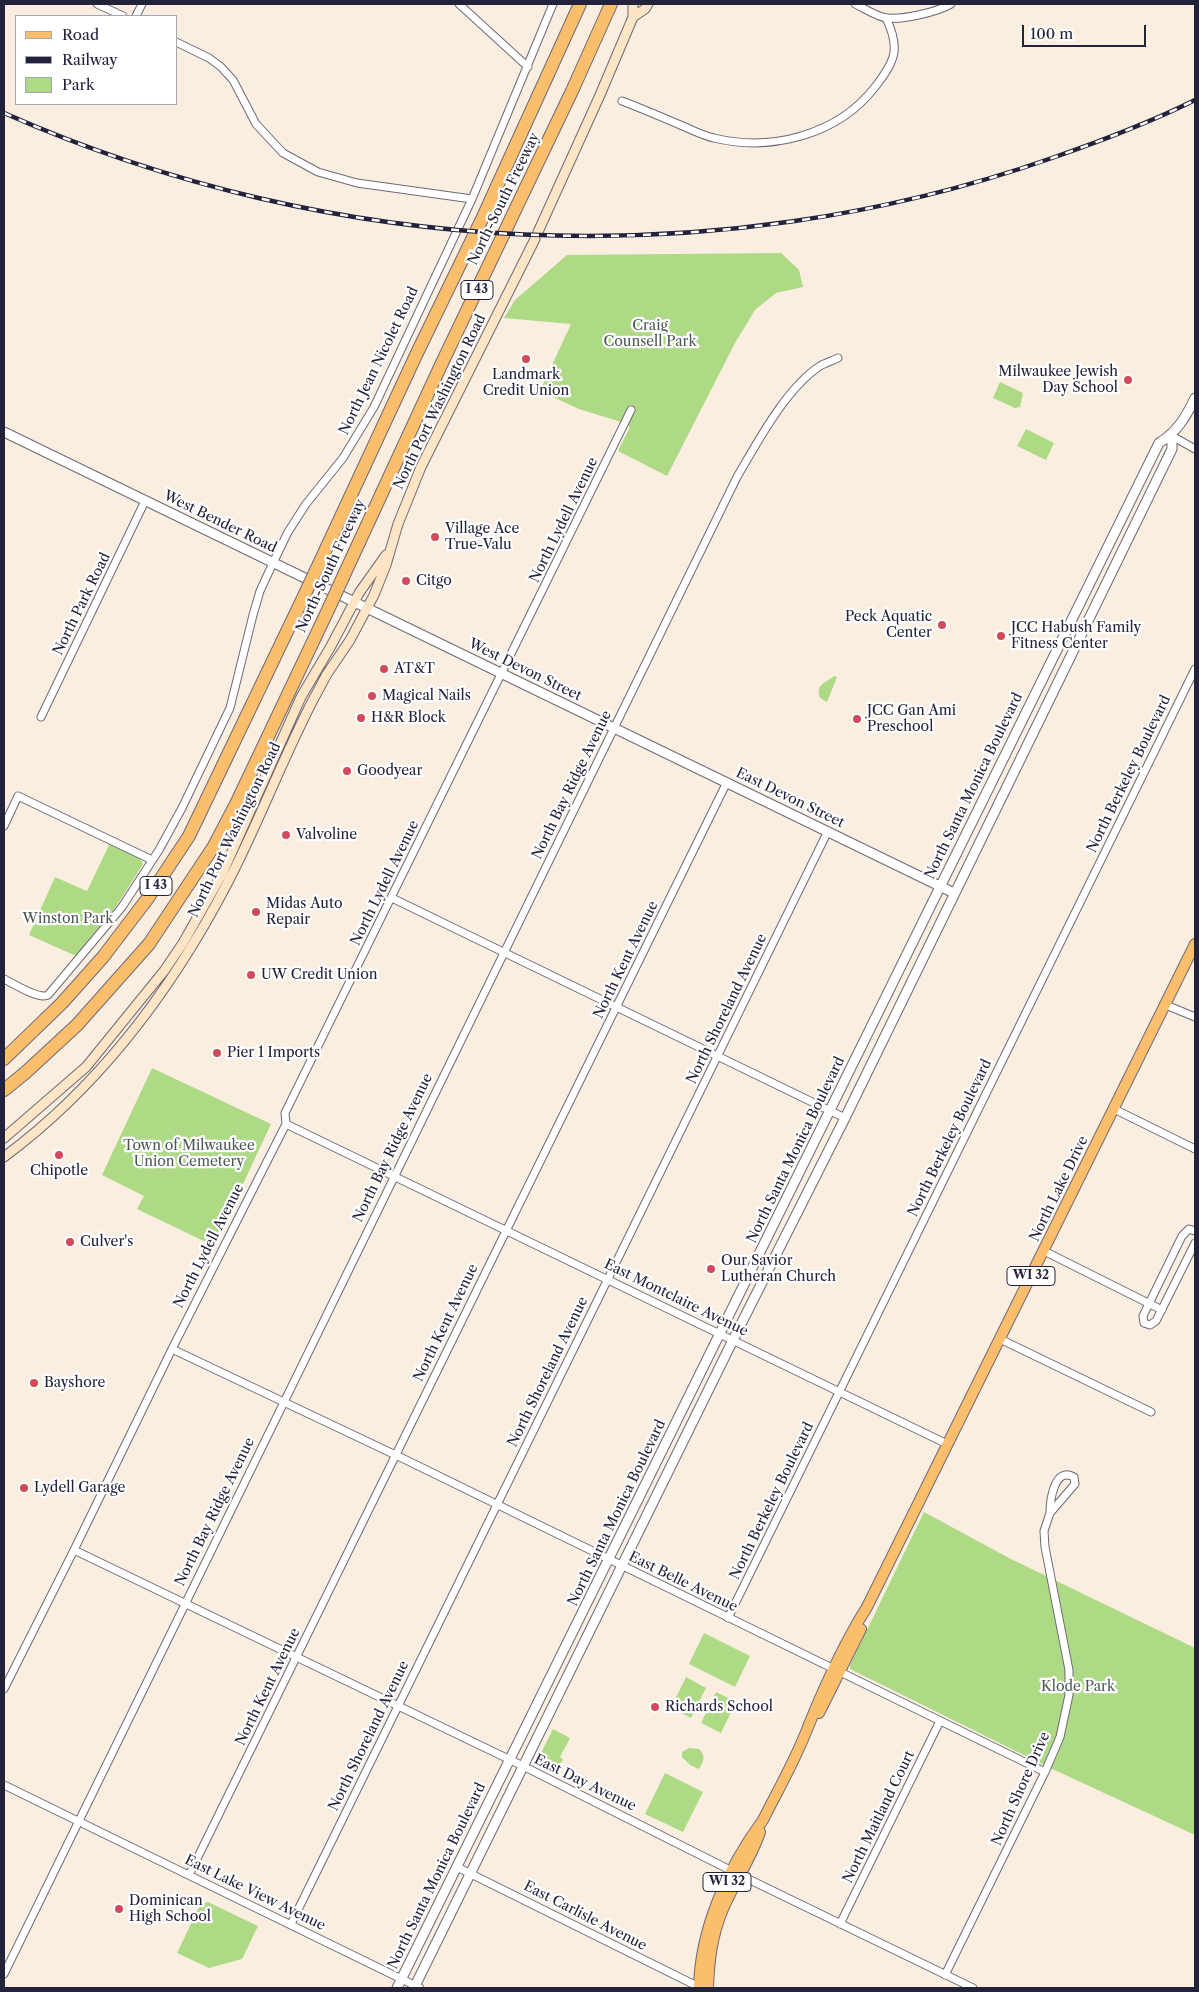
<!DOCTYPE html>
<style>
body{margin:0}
#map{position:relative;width:1199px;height:1992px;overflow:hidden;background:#faeee1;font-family:"Libre Caslon Text",serif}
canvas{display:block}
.frame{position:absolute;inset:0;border:5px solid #22223b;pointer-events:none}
.legend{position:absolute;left:15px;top:15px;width:162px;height:90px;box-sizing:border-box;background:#fff;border:1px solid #a7a7b1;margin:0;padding:6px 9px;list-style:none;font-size:15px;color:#22223b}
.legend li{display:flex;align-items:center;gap:10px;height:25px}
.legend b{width:25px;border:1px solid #a7a7b1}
.scale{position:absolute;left:1022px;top:25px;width:124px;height:22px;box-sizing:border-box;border:2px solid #22223b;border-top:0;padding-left:6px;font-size:15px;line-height:18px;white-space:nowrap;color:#22223b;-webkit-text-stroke:4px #fff;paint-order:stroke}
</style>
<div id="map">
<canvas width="1199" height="1992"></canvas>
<div class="frame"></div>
<ul class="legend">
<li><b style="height:6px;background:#fabe6d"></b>Road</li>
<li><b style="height:6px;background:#22223b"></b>Railway</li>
<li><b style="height:14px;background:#aeda86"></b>Park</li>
</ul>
<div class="scale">100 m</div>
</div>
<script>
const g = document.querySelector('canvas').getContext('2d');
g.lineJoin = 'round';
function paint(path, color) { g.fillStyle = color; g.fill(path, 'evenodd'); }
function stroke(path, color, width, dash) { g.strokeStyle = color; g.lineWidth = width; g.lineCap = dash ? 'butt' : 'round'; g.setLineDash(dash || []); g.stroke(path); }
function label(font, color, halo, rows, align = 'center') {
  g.font = font + ' "Libre Caslon Text",serif'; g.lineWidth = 4.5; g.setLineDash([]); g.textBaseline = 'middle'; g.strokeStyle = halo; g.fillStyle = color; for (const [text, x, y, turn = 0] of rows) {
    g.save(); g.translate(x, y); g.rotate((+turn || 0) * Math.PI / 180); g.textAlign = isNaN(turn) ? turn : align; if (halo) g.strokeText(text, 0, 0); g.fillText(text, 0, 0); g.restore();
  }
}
const green = new Path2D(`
 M781,253l18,17 4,17 -27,6 -21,17 -20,33 -68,133 -49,-25 12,-24 -12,-6 -39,-12 -39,-18 31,-67 -67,-6 11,-18 52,-45z
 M1000,382l23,11 -3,14 -5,1 -22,-10z
 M1026,429l28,14 -8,17 -29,-14z
 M834,676l3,1 -10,25 -7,-4c-5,-14 6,-15 14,-22z
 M110,843l29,14 4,7 -26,41 -41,51 -47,-21 26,-58 32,14z
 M152,1068l119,56 -57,122 -77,-37 7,-13 -42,-21z
 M924,1512l85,46 186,90v187l-147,-68 -198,-98v-4z
 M704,1633l46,23 -15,31 -46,-23z
 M686,1677l20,11 -15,30 -20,-10z
 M716,1692l20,10 -15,31 -20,-10z
 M553,1729l17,9 -10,19 3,2 -5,13 -18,-9 -2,-4z
 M689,1748l10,1c7,7 5,12 0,20l-9,-4 -8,-8v-5z
 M665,1773l38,19 -20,40 -38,-18z
 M208,1902l50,24 -16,33 -33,9 -32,-15 23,-48z`);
const minor = new Path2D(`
 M97,4l26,12
 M459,4l69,63
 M855,4c9,4 22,13 32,14 16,2 50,-6 64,-14
 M136,16l6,-12
 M176,42l33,16 12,9 12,13 23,44 27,29 35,19 39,11 115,16
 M622,101c21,8 42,17 63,26 9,4 19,9 29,11 57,14 124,-3 161,-51 20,-26 26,-38 11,-69
 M1172,436l23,13
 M41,717l104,-216
 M4,826l14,-30 134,64
 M392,898l453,220
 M4,979c10,5 35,21 44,16l74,-88 37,-57 23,-42 48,-100 23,-93 7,-24 13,-28 15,-31 18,-28 37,-46 31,-51 98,-208 81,-195
 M1166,1005l29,12
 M1114,1109l81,40
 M286,1124l661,320
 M1195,1231l-6,-2 -7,7 -39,80 1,7 6,2 6,-4 39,-78
 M1044,1251l118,59
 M1000,1339l151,73
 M172,1349l232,110 641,313
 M74,1550l449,216 217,109 233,113
 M728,1618l467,-949
 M4,1689l70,-139 98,-201 114,-225 -1,-11 346,-703
 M4,1785l416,203
 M457,1867l244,121
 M189,1875l538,-1093
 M291,1924l537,-1093
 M840,1924l100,-203
 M4,1974l733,-1497c20,-34 49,-89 83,-111 5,-3 12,-5 18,-8
 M945,1975l100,-203 15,-35 9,-42v-25l-24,-123 -1,-16 6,-18 25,-29 -1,-7c-20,-11 -24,24 -24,36`);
const tertiary = new Path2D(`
 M4,432l950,461
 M397,1988l762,-1545c18,-11 27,-26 36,-45
 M414,1988l319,-648 112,-222 327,-669v-13`);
const secondary = new Path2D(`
 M633,17l12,-8 3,-5
 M538,232l62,-137 33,-78v-13
 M4,1138l82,-71 78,-96 19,-28 39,-69 79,-177 30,-51 28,-53 27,-38
 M4,1157c97,-72 169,-169 224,-275 31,-60 54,-122 85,-182l14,-26 23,-34 24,-45 12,-30 12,-41 23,-57 114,-228`);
const primary = new Path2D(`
 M819,1713l42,-84
 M699,1988c1,-59 29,-121 64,-168 15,-30 33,-61 45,-93 17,-42 35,-82 59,-120l328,-663
 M708,1988c1,-28 4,-53 15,-79 11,-26 28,-50 37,-77`);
const motorway = new Path2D(`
 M319,564l98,-211 66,-136 97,-213
 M344,575l97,-210 131,-274 39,-87
 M4,1059l58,-56 41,-46 45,-59 41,-62 114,-238
 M4,1090l21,-17 52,-48 72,-81 65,-98 22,-42 92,-194`);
const rail = new Path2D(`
 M4,113c328,145 709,164 1048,45 49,-17 97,-35 143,-58`);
const motorwayBridge = new Path2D(`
 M303,598l16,-34
 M328,610l16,-35`);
const markers = [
 [526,359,5,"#d1495b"],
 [1128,380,5,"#d1495b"],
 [435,537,5,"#d1495b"],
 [406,581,5,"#d1495b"],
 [942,625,5,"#d1495b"],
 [1001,636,5,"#d1495b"],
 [384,669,5,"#d1495b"],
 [372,696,5,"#d1495b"],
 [361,718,5,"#d1495b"],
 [857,719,5,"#d1495b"],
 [347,771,5,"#d1495b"],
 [286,835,5,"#d1495b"],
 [256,912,5,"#d1495b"],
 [251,975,5,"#d1495b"],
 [217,1053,5,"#d1495b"],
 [59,1155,5,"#d1495b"],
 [70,1242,5,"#d1495b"],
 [711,1269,5,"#d1495b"],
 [34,1383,5,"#d1495b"],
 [24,1488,5,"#d1495b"],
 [655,1707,5,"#d1495b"],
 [119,1909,5,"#d1495b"]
];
const shields = [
 [477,290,32],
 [156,886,32],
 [1031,1276,48],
 [727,1882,48]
];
const shieldNames = [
 ["I 43",477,290],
 ["I 43",156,886],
 ["WI 32",1031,1276],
 ["WI 32",727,1882]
];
const streetNames = [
 ["North-South Freeway",504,199,-64],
 ["North Jean Nicolet Road",379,361,-64],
 ["North Port Washington Road",440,402,-64],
 ["North Lydell Avenue",564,520,-64],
 ["West Bender Road",220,522,26],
 ["North-South Freeway",331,566,-65],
 ["North Park Road",82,604,-64],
 ["West Devon Street",525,670,26],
 ["North Berkeley Boulevard",1129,774,-64],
 ["North Bay Ridge Avenue",572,785,-64],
 ["North Santa Monica Boulevard",974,786,-64],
 ["East Devon Street",790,798,26],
 ["North Port Washington Road",235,830,-64],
 ["North Lydell Avenue",385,883,-64],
 ["North Kent Avenue",626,960,-64],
 ["North Shoreland Avenue",727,1009,-64],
 ["North Berkeley Boulevard",950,1138,-64],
 ["North Bay Ridge Avenue",393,1148,-64],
 ["North Santa Monica Boulevard",796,1150,-64],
 ["North Lake Drive",1059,1189,-64],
 ["North Lydell Avenue",209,1246,-63],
 ["East Montclaire Avenue",676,1298,26],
 ["North Kent Avenue",446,1323,-64],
 ["North Shoreland Avenue",548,1372,-64],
 ["North Berkeley Boulevard",772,1501,-64],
 ["North Bay Ridge Avenue",215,1512,-64],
 ["North Santa Monica Boulevard",617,1513,-64],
 ["East Belle Avenue",683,1582,26],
 ["North Kent Avenue",268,1687,-64],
 ["North Shoreland Avenue",369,1736,-64],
 ["East Day Avenue",585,1783,26],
 ["North Shore Drive",1021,1789,-66],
 ["North Maitland Court",879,1817,-64],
 ["North Santa Monica Boulevard",437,1876,-64],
 ["East Lake View Avenue",255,1893,26],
 ["East Carlisle Avenue",585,1916,27]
];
const parkNames = [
 ["Craig",650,326],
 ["Counsell Park",650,342],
 ["Winston Park",68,919],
 ["Town of Milwaukee",189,1146],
 ["Union Cemetery",189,1162],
 ["Klode Park",1078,1687]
];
const poiNames = [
 ["Milwaukee Jewish",1118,372,"right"],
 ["Day School",1118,388,"right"],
 ["Landmark",526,375,"center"],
 ["Credit Union",526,391,"center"],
 ["Village Ace",445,529],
 ["True-Valu",445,545],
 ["Citgo",416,581],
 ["Peck Aquatic",932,617,"right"],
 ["Center",932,633,"right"],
 ["JCC Habush Family",1011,628],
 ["Fitness Center",1011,644],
 ["AT&T",394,669],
 ["Magical Nails",382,696],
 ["JCC Gan Ami",867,711],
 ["Preschool",867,727],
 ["H&R Block",371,718],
 ["Goodyear",357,771],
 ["Valvoline",296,835],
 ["Midas Auto",266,904],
 ["Repair",266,920],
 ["UW Credit Union",261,975],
 ["Pier 1 Imports",227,1053],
 ["Chipotle",59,1171,"center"],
 ["Culver's",80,1242],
 ["Our Savior",721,1261],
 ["Lutheran Church",721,1277],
 ["Bayshore",44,1383],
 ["Lydell Garage",34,1488],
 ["Richards School",665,1707],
 ["Dominican",129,1901],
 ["High School",129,1917]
];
paint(green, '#aeda86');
stroke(minor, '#6e6975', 9);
stroke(tertiary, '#6e6975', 11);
stroke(secondary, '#6e6975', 11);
stroke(primary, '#6e6975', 12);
stroke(motorway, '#6e6975', 14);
stroke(minor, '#fff', 7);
stroke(tertiary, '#fff', 9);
stroke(secondary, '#fde5c5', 9);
stroke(primary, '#fabe6d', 10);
stroke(motorway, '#fabe6d', 12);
stroke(rail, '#22223b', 4.5);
stroke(rail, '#fff', 2.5, [8]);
stroke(motorwayBridge, '#6e6975', 14, []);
stroke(motorwayBridge, '#fabe6d', 12);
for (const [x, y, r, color] of markers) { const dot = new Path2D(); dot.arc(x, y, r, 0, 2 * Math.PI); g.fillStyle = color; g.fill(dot); stroke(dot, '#fff', 2); }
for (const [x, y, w] of shields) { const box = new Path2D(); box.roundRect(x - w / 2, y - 9.5, w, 19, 4); g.fillStyle = '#fff'; g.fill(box); stroke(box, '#22223b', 1); }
label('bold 12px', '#22223b', null, shieldNames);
label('14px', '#22223b', '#fff', streetNames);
label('14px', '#4c5952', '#fff', parkNames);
label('14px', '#22223b', '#fff', poiNames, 'left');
</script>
